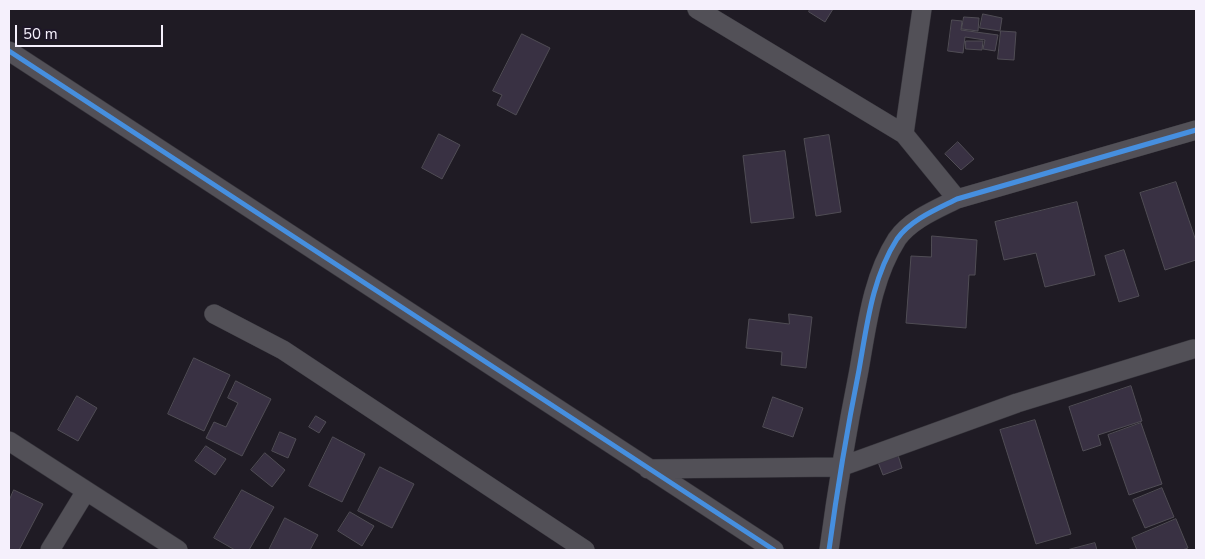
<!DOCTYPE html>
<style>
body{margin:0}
#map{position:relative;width:1205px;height:559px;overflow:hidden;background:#1f1b24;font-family:"Nunito Sans",sans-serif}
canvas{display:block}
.frame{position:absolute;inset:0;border:10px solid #f5f0fc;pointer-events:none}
.scale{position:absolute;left:15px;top:25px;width:148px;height:22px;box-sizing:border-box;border:2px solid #f5f0fc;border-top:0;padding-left:6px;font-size:15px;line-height:18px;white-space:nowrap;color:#f5f0fc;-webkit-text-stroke:4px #1e1728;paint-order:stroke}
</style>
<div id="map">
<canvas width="1205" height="559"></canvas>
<div class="frame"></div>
<div class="scale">50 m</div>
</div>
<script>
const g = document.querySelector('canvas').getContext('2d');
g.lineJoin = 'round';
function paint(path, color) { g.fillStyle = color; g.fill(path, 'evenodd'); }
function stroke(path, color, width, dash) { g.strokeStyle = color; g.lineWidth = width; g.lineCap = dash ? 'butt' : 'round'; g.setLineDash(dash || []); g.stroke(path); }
const building = new Path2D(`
 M810,9h23l-8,13 -16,-10z
 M983,14l19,4 -2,13 -20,-3z
 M964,17l15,1 -1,13 -16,-2z
 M952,20l10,1 -1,9 37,5 -3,16 -12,-2 2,-9 -20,-3 -2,16 -15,-2z
 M1001,31l15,1 -2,28 -16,-1z
 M522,34l28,14 -34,67 -19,-10 5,-10 -9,-4z
 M966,41h17l-1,9 -16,-1z
 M439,134l21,11 -18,34 -20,-11z
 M829,135l12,77 -25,4 -12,-77z
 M958,142l16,17 -13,11 -16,-16z
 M785,151l9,67 -43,5 -8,-67z
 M1176,182l20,59v19l-31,10 -25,-77z
 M1077,202l18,73 -50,12 -9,-34 -32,7 -9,-38z
 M932,236l45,4 -2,35h-6l-3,53 -60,-5 5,-67 20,1z
 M1124,250l15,46 -20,6 -14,-46z
 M789,314l23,3 -6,51 -25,-3 1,-13 -36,-4 3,-29 40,5z
 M194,358l36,17 -26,56 -36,-17z
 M236,381l35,18 -29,57 -36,-18 8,-16 12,5 12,-24 -10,-5z
 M1131,386l11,35 -44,14 3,10 -18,6 -14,-44z
 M77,396l20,12 -19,33 -20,-11z
 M773,397l30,11 -10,29 -30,-10z
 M316,416l10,6 -7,11 -10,-6z
 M1035,420l36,114 -35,10 -36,-114z
 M1141,423l21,61 -33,11 -21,-60z
 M280,432l16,7 -8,19 -16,-7z
 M333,437l32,17 -23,48 -33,-16z
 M206,446l20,13 -11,16 -20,-14z
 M265,453l20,17 -13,17 -21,-17z
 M898,455l4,13 -19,7 -5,-13z
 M380,467l34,17 -22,44 -34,-17z
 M1162,488l12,29 -29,11 -12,-28z
 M14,490l29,14 -24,46h-10v-49z
 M242,490l32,17 -25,43h-14l-21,-12z
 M350,512l24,14 -12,20 -24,-15z
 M285,518l33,17 -8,15h-41z
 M1176,519l12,29 -6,2h-45l-5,-12z
 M1095,543l2,7h-30z`);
const minor = new Path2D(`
 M697,9l207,125 53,65
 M9,51l765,499
 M904,134l18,-125
 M214,314l69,36 302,200
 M9,441l169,109
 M648,469l192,-2 177,-64 176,-54
 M50,550l36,-59
 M829,550c8,-60 18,-120 30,-180 8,-45 13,-92 38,-131 13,-19 40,-30 60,-40l239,-69`);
const cycleway = new Path2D(`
 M9,51l765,499
 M829,550c8,-60 18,-120 30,-180 8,-45 13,-92 38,-131 13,-19 40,-30 60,-40l239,-69`);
paint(building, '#393143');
stroke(building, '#504d55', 1);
stroke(minor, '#37353c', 20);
stroke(minor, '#525057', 19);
stroke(cycleway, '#468fdf', 5);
</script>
